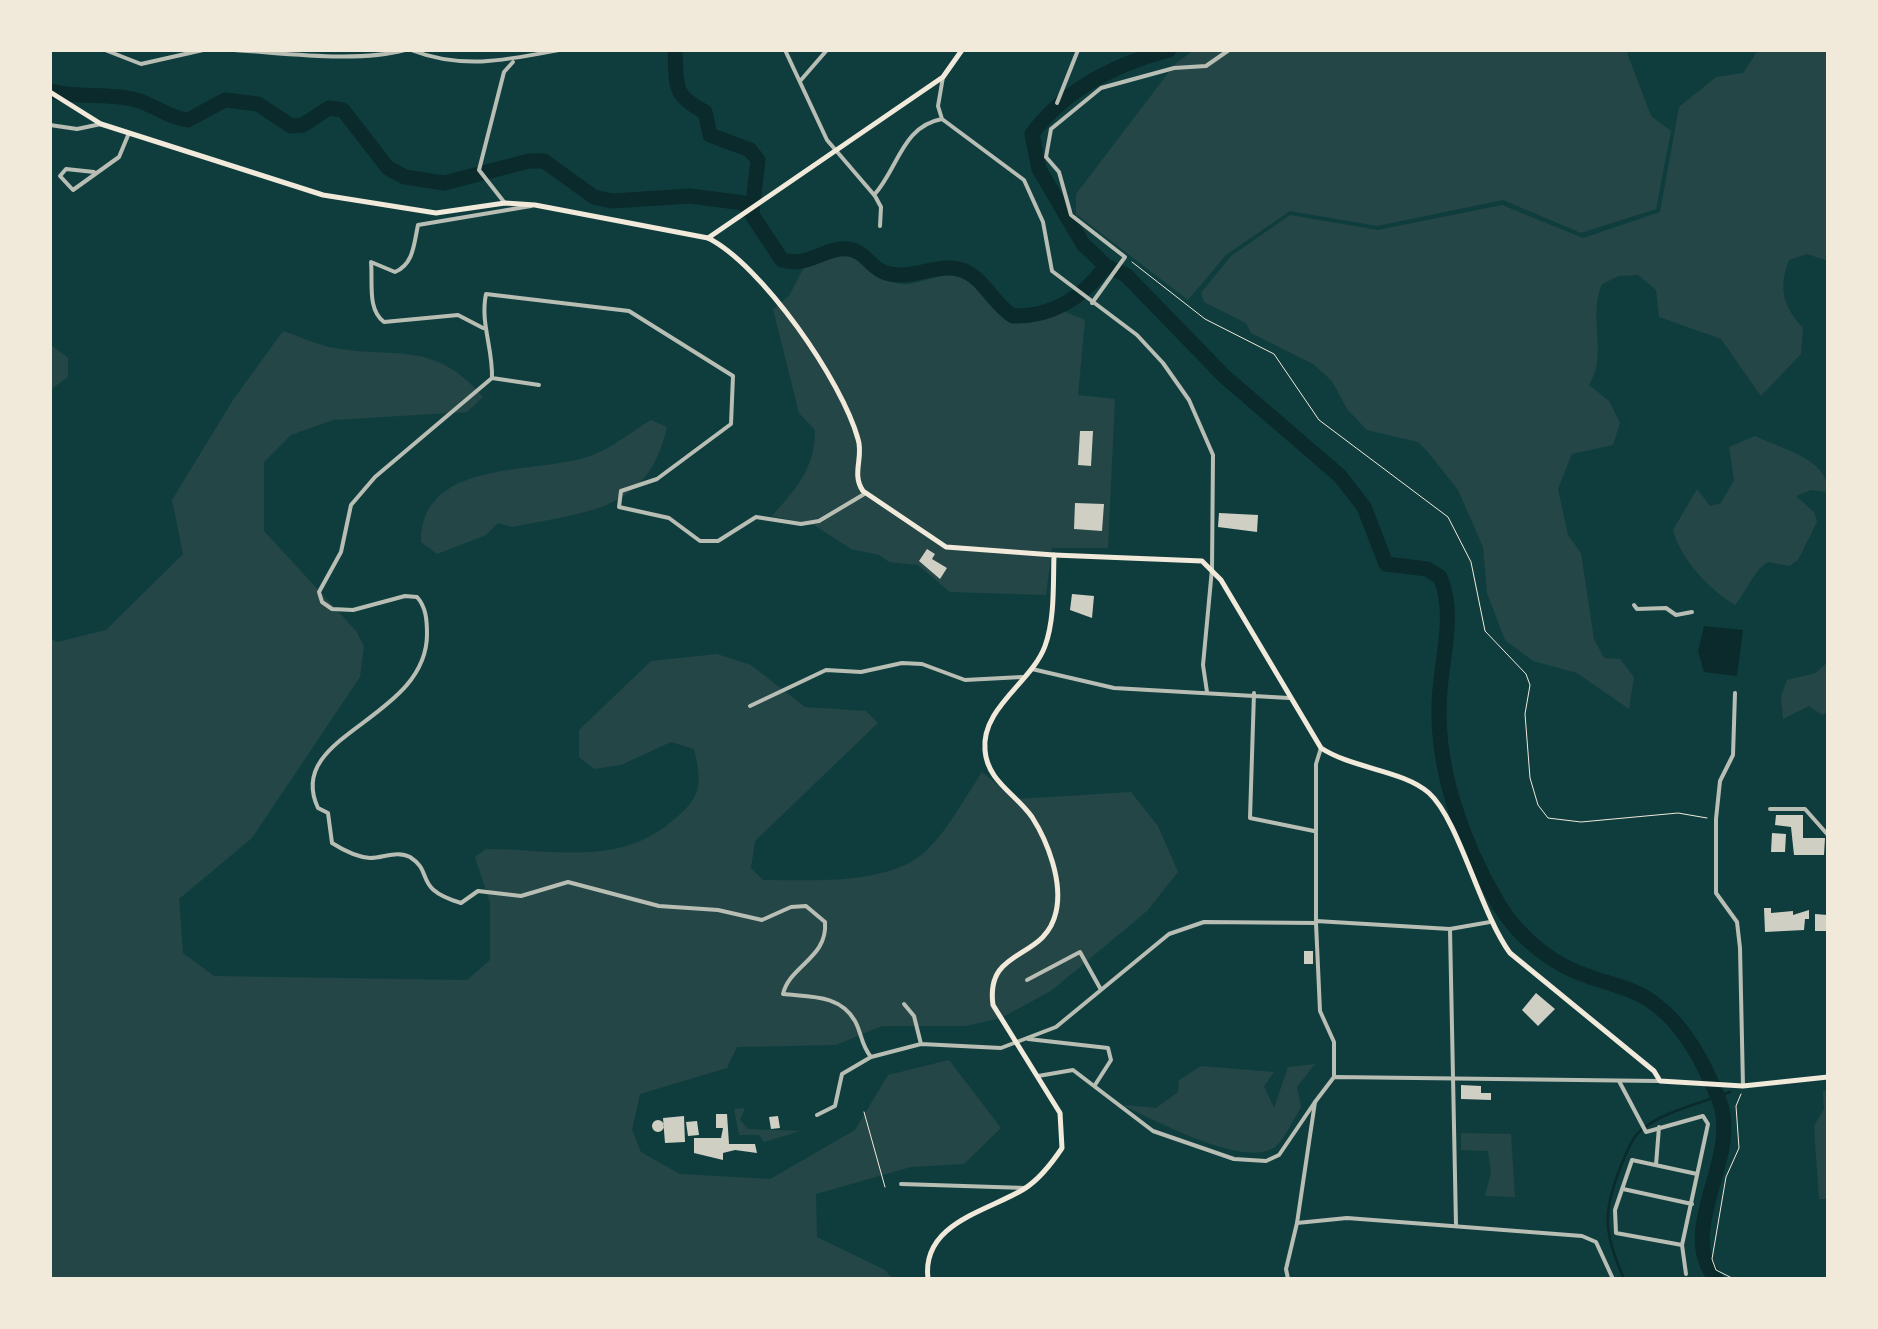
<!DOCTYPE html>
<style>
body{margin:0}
#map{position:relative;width:1878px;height:1329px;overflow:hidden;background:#0f3d3e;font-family:"IBM Plex Serif",serif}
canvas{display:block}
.frame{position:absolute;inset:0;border:52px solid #f1e9da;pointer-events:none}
</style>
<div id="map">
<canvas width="1878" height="1329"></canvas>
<div class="frame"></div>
</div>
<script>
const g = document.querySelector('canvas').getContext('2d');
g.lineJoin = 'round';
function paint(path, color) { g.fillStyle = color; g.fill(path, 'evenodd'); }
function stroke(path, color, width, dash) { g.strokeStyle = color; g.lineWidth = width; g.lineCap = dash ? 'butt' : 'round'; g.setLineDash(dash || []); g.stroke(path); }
const green = new Path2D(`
 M1194,50h432l25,66 20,15 -15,78 -75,24 -78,-33 -126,26 -87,-15 -64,44 -38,45 -112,-86v-20l99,-130z
 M1758,50h70v211l-21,-7 -18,6c-11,28 -6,46 14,68l-2,26 -40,42 -40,-57 -62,-22 -3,-27 -18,-15 -19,1 -17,8c-15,35 7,68 -13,101l20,16 11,22 -7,22 -41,9 -14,35 10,46 13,18 13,86 10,19 16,1 14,18 -5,32 -52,-36 -44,-12 -28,-21 -18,-47 -4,-46 -25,-57 -30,-38 -10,-10 -51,-12 -20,-21 -15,-28 -19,-17 -62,-31 -5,-10 -42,-21 -3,-9 30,-37 59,-41 88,15 124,-25 81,33 77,-26 19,-105 37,-30 27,-4z
 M840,253c26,1 36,28 62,31 15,2 38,-12 62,-10l45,45h36l18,-8 22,9 -7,75 37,4 -7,149h-56l-6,47 -96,-3 -32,-27 -29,-3 -10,-7 -28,-6 -37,-24 -42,-9c25,-28 43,-48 43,-86l-16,-17 -26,-104 16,-13 15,-29z
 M283,331c15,5 30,12 46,16 65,13 104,-9 154,50l-16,15 -134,8 -42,15 -27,27v69l92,100 8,15 -4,31 -108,161 -73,61 4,54 31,23 253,4 23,-20v-57l-15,-46 11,-8c66,0 131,18 185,-27 30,-24 32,-36 23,-73l-23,-7 -50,23 -27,4 -15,-12v-27l72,-69 66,-7 34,11 54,42 61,4 12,12 -123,118 -4,27 12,12c47,0 129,6 165,-31 21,-21 37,-52 54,-77l34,27 115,-7 27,34 20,46 -31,39 -96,80 -50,27 -35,8h-84l-46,19 -99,2 -10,21 -87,26 -8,36 9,22 39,22 90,5 85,-49 33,-55 61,-15 52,68 -37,36 -53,3 -95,27 1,43 68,33 8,9h-843v-641l7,4 49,-12 77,-76 -11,-54 61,-100z
 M50,344l18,14v19l-18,13z
 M651,420l16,7c-19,86 -81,84 -154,100l-15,-4 -12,12 -49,19 -16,-12c0,-82 108,-68 163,-84 23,-6 47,-26 67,-38z
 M1755,436c26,13 73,22 73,56l-17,-2 -15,6 18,16 3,10 -19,38 -9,6 -21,-4c-14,8 -22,30 -33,43 -26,-16 -54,-45 -62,-75l24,-41 13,17 11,-3 13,-23 -5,-33z
 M1828,662v50l-6,3 -13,-9 -26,13 -2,-23 6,-16 28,-7z
 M1315,1064l-18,23 4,20c-7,11 -15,30 -25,39 -28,25 -124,-27 -153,-41l33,3 22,-16 1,-12 22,-14 73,6 -10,14 10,22 14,-41z
 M1823,1091h5v108h-9l-5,-73 10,-17z
 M745,1108l-5,12 8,9 52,2 -36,11 -5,-7h-20l-5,-26z
 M1461,1133l50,1 4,63 -30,-1 6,-24 -3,-21 -27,-1z`);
const water = new Path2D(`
 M1704,626l39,4 -6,46 -33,-4 -6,-21z`);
const stream = new Path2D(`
 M1624,1279c-21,-49 -22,-68 -1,-118 4,-9 8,-21 15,-28 21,-21 64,-30 92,-41`);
const river = new Path2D(`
 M675,50c2,35 -4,44 30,62l5,23 40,15 8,10 -6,52
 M1169,50c-53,14 -103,38 -137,84l7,35 44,75 23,22 20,9 98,101 116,100 24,31 22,57 41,5 13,8c15,33 3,78 0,112 -7,74 22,154 59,216 22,35 55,61 94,73 21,7 44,12 62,26 30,22 49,60 63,93 26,59 -44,131 -2,182
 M50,91c29,8 57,1 86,9 19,5 33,18 52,20l37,-20 33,4 33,22 12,-1 26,-17 14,2 45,58 17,9 39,6 85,-22h15l50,36 18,4 78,-5 54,7 38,57c26,8 42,-13 66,-11 18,2 23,20 38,24 26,8 51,-11 76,-3 21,7 32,35 51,46 40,1 69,-18 93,-50`);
const building = new Path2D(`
 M1080,431h13l-2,35 -13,-1z
 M1075,503l29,1 -2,27 -28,-2z
 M1219,513l39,2 -1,17 -39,-5z
 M927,549l8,5 -3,5 15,9 -7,11 -21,-18z
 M1072,594l22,2 -2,22 -22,-8z
 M1776,815h27v23h22l-1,17h-30l-3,-28 -16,-2z
 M1772,833l14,1 -1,18h-14z
 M1764,908h7v5l22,-2v4l16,-5v9h-4l-1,11 -39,2z
 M1815,914l13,1v16h-13z
 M1304,951h9v13h-9z
 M1536,993l19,16 -17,17 -16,-16z
 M1461,1085l20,1v7h10v7l-30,-1z
 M716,1114h11l2,30h26l2,9 -22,-3 -12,3v7l-29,-7v-15h27l2,-10h-7z
 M684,1116l1,26 -20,1 -2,-25z
 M778,1116l2,12 -9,1 -2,-12z
 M652 1126a6 6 0 1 1 12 0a6 6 0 1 1-12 0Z
 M697,1121l2,14 -11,1 -2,-14z`);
const path = new Path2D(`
 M1132,262l73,57 69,35 45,66 129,97 23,45 14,69 41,43 4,11 -5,29 5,64 8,27 10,13 33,4 97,-9 29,5
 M864,1112l21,75
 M1734,1279l-18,-9 -4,-11 14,-82 13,-29 -3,-42 5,-12`);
const minor = new Path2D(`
 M105,50l36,14 62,-14
 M234,50c51,3 123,13 171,0
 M411,50c52,20 96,10 148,0
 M785,50l42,90 48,56 6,11 -1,19
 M943,77l-5,29 4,13 82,61 19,42 9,49 85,64 26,28 26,37 24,55 -1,114 -9,96 4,27
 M801,80l26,-30
 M1057,103l21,-53
 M50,125l27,4 24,-5
 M94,172l-28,-3 -6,7 13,14 46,-33 10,-24
 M874,195c24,-26 28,-69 68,-76
 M504,202l-25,-32 25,-98 9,-10
 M1092,303l33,-46 -54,-42 -12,-43 -13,-15 5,-28 50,-41 73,-20 32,-2 23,-16
 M483,328l-25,-13 -74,7c-17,-13 -11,-39 -13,-60l24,10c19,-8 19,-29 23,-47l113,-19
 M492,378l47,7
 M866,493l-47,28 -18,3 -45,-7 -38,24h-18l-31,-23 -50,-11 2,-16 36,-12 74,-55 2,-48 -104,-65 -143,-17c-6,29 7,54 6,84l-117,99 -24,28 -10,47 -22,40 3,10 10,7 21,1 52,-14 12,1c9,10 10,23 10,37 0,86 -144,100 -109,174l10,5 4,30c11,7 25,14 38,15 14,0 27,-8 40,-1 25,16 2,31 51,46l17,-12 43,5 47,-14 91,24 59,4 44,10 29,-13 15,-1 19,16c3,36 -35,43 -42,72 26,3 57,0 72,27 7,13 6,24 16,36
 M1634,605l3,4 29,-1 10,7 16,-3
 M1032,669l82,19 175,10
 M1254,693l-4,125 64,13
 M1735,693l-2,62 -13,26 -4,38v74l21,29 3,26 3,138
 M750,706l76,-36 35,2 41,-9 20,1 43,16 57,-3
 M1770,809h35l23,26
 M1316,921l134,8 40,-7
 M1450,929l6,296
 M1027,980l53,-28 20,36
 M904,1004l10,12 7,28
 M1028,1039l80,9 3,12 -16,25
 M1038,1076l35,-6 80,61 81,28 32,2 13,-6 36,-53
 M1619,1081l27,51 57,-16 5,8 -26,121 4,29
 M817,1115l18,-9 7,-32 29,-17 50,-13 80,4 55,-21 113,-93 35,-12 112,1 4,88 14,31v35
 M1656,1165l3,-38
 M901,1184l125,4
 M1623,1189l69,15
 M1297,1223l50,-5 235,18 14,6 17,37
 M1682,1245l-66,-12 -1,-23 17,-50 65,14`);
const tertiary = new Path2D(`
 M1316,923v-159l5,-16
 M1288,1279l-2,-10 11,-46 18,-121 19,-25 324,4`);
const secondary = new Path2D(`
 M50,92l51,32 222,71 113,18 69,-10 30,2 173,33
 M1054,555l148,6 19,19 100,168c32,21 82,22 108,45 30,27 51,119 81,160l144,118 6,10 83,5 85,-9`);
const primary = new Path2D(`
 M928,1279c-7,-56 60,-68 96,-90 16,-10 28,-26 38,-41l-2,-35 -67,-108c-8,-59 52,-43 63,-93 7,-30 -8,-70 -24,-95 -16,-23 -45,-36 -47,-67 -4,-42 47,-68 60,-104 10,-27 8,-62 9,-91l-108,-8 -83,-56c-12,-17 1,-34 -5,-52 -16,-58 -96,-174 -150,-201l235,-161 19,-27`);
paint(green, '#244646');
paint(water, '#0a2a2b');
stroke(stream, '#0a2a2b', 2.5);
stroke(river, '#0a2a2b', 15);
paint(building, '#cfcfc3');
stroke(path, '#f1e9da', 1);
stroke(minor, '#b8beb3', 4);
stroke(tertiary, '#b8beb3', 4);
stroke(secondary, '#f1e9da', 5);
stroke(primary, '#f1e9da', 5);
</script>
